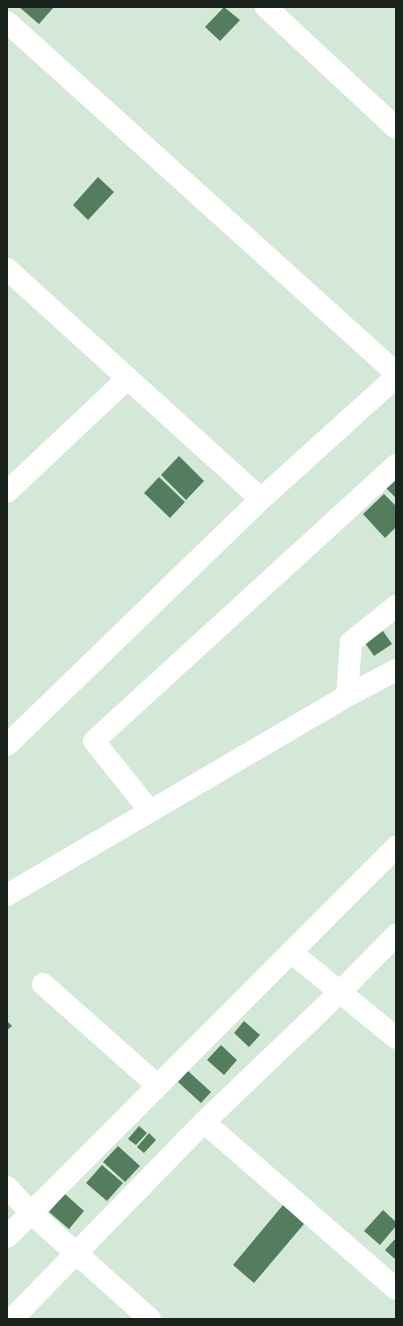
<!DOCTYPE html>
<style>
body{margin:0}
#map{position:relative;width:403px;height:1326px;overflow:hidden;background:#d3e8d6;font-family:"Golos Text",sans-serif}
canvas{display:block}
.frame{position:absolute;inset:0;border:8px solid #1a221c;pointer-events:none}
</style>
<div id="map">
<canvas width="403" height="1326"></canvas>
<div class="frame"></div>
</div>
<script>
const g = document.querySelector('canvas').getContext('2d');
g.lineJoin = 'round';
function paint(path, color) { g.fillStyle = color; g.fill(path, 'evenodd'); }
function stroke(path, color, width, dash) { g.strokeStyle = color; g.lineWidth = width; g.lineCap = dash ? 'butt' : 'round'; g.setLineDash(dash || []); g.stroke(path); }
const building = new Path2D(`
 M19,7h35l-15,17z
 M224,7l16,13 -20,21 -15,-14z
 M98,177l16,15 -26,28 -15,-15z
 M179,456l25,25 -18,19 -25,-25z
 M159,477l26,25 -15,16 -26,-25z
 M396,477v21l-10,-10z
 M384,494l12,12v21l-11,11 -22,-24z
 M383,631l9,13 -18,12 -9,-13z
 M7,1021l5,5 -5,4z
 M244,1021l16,14 -11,12 -15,-14z
 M221,1045l16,15 -13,15 -17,-15z
 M188,1071l23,21 -10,11 -23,-21z
 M139,1126l8,7 -11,12 -8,-6z
 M149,1133l7,7 -12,13 -7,-6z
 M118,1146l22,20 -15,16 -22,-20z
 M102,1165l21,18 -16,18 -21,-18z
 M65,1194l19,17 -15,18 -20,-17z
 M283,1205l21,19 -50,59 -21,-18z
 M383,1210l13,12v4l-16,19 -16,-14z
 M396,1238v22l-11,-10z`);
const minor = new Path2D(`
 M266,7l130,121
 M7,22l389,351
 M7,269l254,230
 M7,492l121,-114
 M347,696l4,-54 45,-36
 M7,745l254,-246 135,-122
 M150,811l-56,-70 302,-276
 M7,895l340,-199 49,-26
 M291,952l105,86
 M43,984l115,102
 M204,1122l192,167
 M7,1187l24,26 119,106
 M7,1237l389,-390
 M12,1319l192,-197 136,-130 56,-57`);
paint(building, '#537d5d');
stroke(minor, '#fff', 22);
</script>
